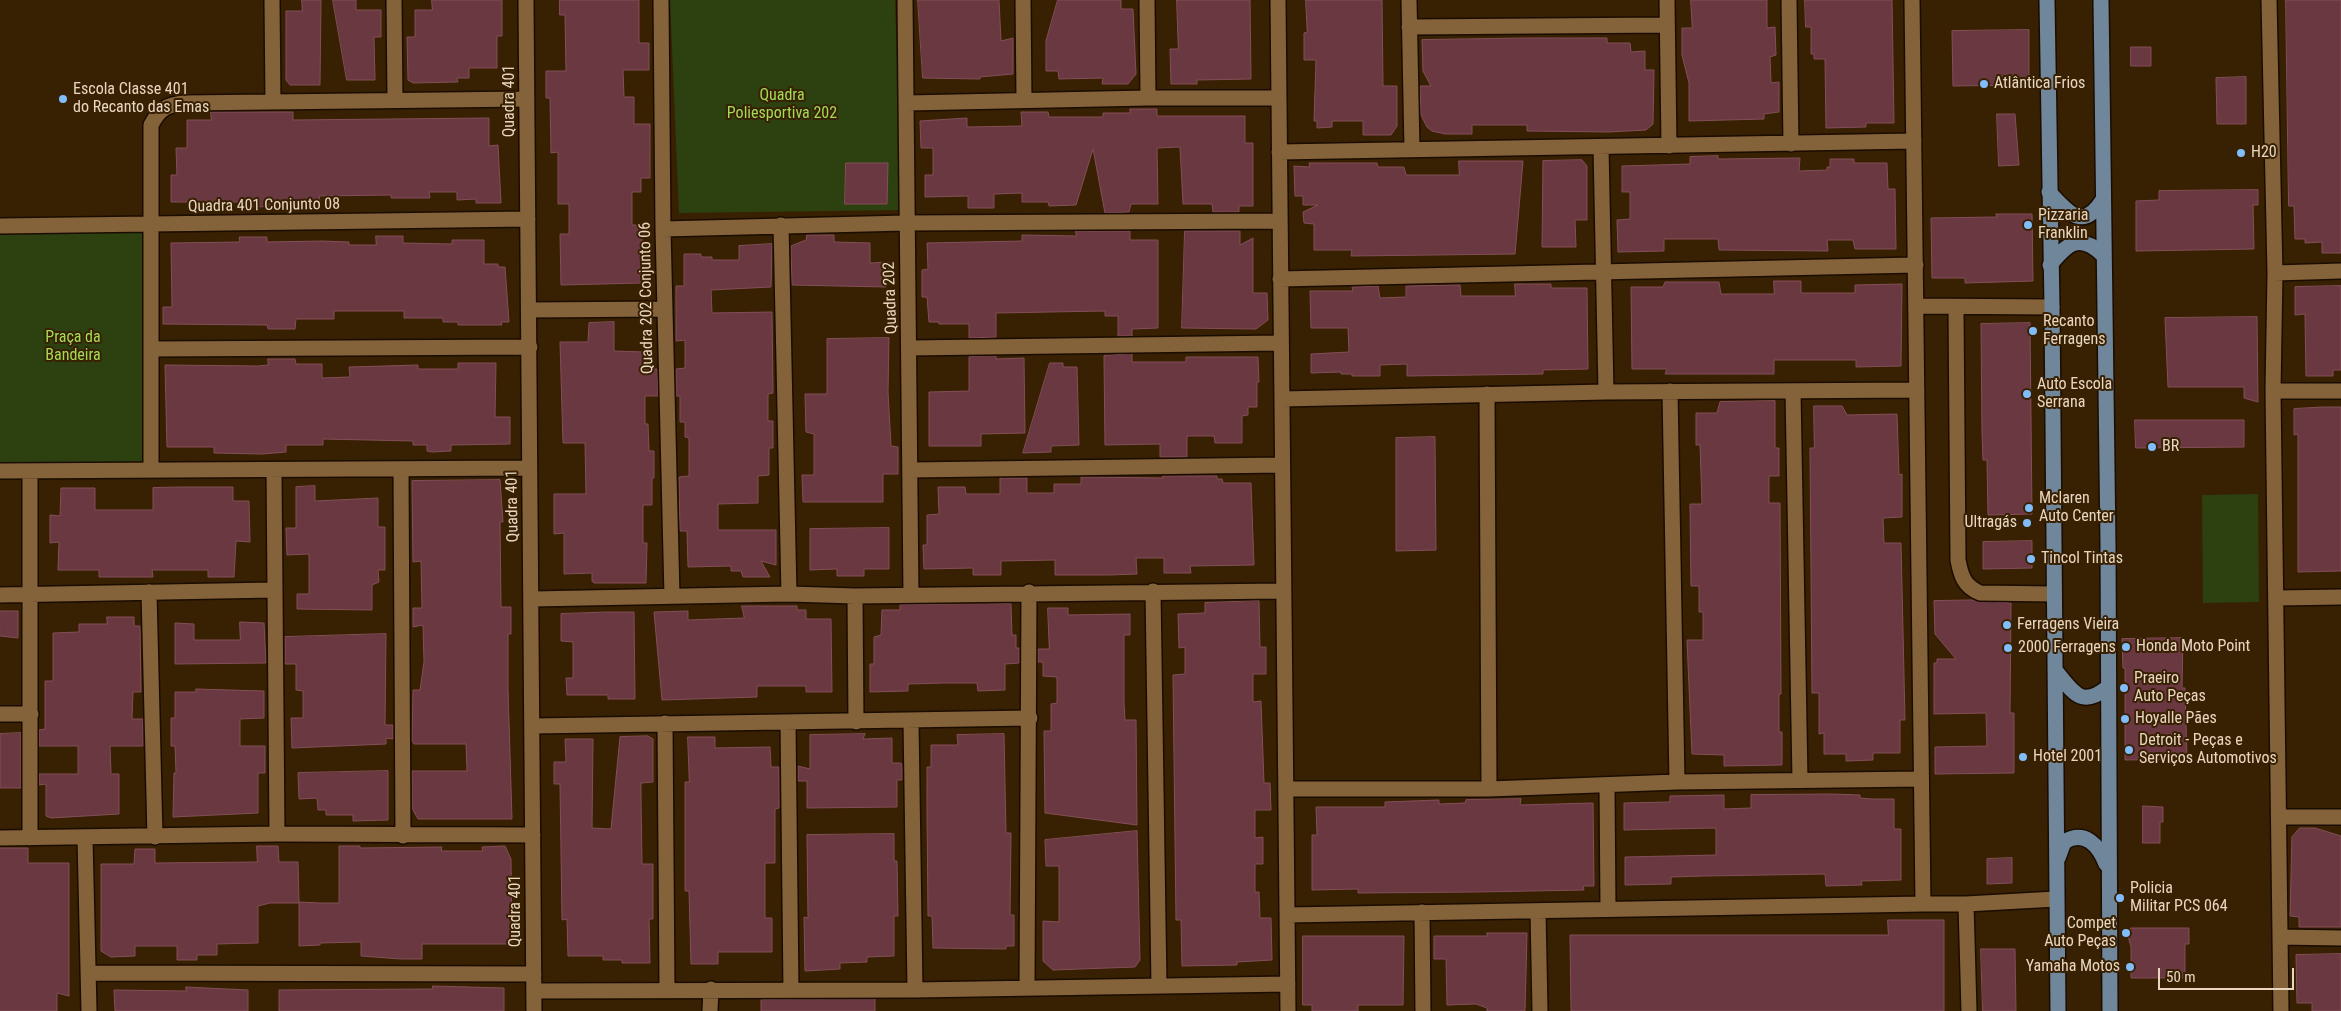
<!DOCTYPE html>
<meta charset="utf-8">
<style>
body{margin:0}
#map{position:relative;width:2341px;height:1011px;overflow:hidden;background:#382102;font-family:"Roboto Condensed",sans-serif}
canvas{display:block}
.scale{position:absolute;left:2158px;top:968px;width:136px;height:22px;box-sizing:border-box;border:2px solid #e9d6c1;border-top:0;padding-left:6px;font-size:15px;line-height:18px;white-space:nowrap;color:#e9d6c1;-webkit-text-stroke:4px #382102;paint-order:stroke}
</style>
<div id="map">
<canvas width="2341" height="1011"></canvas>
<div class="scale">50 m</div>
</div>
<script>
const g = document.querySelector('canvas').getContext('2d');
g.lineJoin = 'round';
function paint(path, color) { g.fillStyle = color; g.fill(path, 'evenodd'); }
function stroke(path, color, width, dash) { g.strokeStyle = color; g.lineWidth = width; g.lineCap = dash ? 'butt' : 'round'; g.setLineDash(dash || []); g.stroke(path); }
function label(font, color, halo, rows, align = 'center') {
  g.font = font + ' "Roboto Condensed",sans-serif'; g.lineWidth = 4; g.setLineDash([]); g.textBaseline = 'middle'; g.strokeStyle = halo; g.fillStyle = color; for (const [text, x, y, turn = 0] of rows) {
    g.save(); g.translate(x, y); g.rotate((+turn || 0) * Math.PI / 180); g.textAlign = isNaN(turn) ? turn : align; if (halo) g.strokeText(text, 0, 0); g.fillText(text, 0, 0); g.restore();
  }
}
const green = new Path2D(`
 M670,0h225l7,210 -223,3z
 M146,231l-1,232 -145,2v-233z
 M2258,494l1,108 -56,1 -1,-108z`);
const building = new Path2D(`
 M302,0h19l-1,85h-30l-4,-5v-69h16z
 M333,0h23v10h25v27h-7l1,43h-28z
 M432,0h70v36h-5v32h-28v10h-12l1,4 -45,1 -5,-3 -1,-43h8v-27h17z
 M560,0h79v43h10v27h-26l1,27h10v27h16v54h-9v14h-9v33h10v58l-81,2 -1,-51h9v-30h-11v-52l-7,1 -1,-55h-4v-27h20l-1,-56h-5z
 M918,0h81l2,41 12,-3v36l-33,3v2l-57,-1z
 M1058,0h63v9h12l3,65 -8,10h-26l1,-6 -44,1 -1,-8h-12v-30z
 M1177,0h73l1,79 -54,1v4h-26l-1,-35h8z
 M1306,0h76l1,86h14v40l-6,9h-28v-14h-31v6l-15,1v-7h-3l2,-61h-12v-27l3,-1z
 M1691,0h76v28l8,-1 1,28 -6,2 1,26 8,-1v30l-15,2v5l-75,2v-38l-7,-28v-27h10z
 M1805,0h87l2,123h-28v4l-40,1 -1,-69h-11v-5h-3v-27h-5z
 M2286,0h55v253h-19v-11l-17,1v-4h-10l-1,-33h-5z
 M2029,30v55l-76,1 -1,-55z
 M1525,38h82v5h23l1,9 14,-1v19h9l-1,54 -7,6 -37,2 -82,-1v-6h-55v9h-27l-13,-3 -5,-4 -6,-12 -1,-29h11l-8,-15 -1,-31z
 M2131,47h20v19h-20z
 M2246,77v47h-29l-1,-46z
 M1130,109h27v7h88v27h8v63h-14v6h-26l-1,-8h-29l-3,-57 -23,1 1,56h-27l-2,8 -24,1 -12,-64 -17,56 -27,1 -1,-4h-26v-9l-28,1v14h-26v-12l-43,1v-22h8v-27h-12l-1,-27 47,-3v9l55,-1 -1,-14h27l1,5h54v-4h27z
 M211,112h82v8l196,-2v28l9,-1 3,58h-25v-4l-19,1v-8h-28l1,6h-39v-3l-72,1 2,10 -82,1v-5h-68v-27h6l-1,-27h11v-28h24z
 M1997,114h18l4,51 -20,1z
 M1718,156v3l82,-1 -1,13 28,-1v-3h3v-8h24v4h33l1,26h7l1,60h-41l-2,-9h-26l1,11 -109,-1 -1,-11h-54v12l-46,1 -1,-32 13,-1v-27h-8v-26l68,-2v-7z
 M1582,160l5,6v54h-12l1,27h-34l1,-86z
 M1459,161h64l-8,93 -164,2 1,-6h-38v-26l-10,-1 -1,-11 15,-7h-15v-9h-8l-1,-30 16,1 -1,-4h68l1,4h26l2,8h53z
 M846,163h42l-1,41h-42z
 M2258,190v15h-5l1,44 -118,2v-50l23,-1v-9z
 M1996,214h36l1,67 -68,2v-5h-33l-1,-60 66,-1z
 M1076,231h54v9h28v88l-26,1v7h-14v-20h-13v-5l-109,2v24l-27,1v-14h-30v-2h-10l-2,-25h-5v-27l6,-1 -1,-26 95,-2v-6l54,1z
 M1185,231h55v14l13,-7v55h14l1,27 -12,9 -74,-1z
 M807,235h27v7l36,1v20l19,-1 -1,22h-2v3l-94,-2 -1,-39 15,-6z
 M376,236h27v7l49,1v-4h32v24h14v3h7l4,55h-8l1,3h-44v-3h-15v-4h-39v-7h-70v8h-38l-1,10h-27l-1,-4 -104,-1v-17h9l-1,-64 69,-1 -1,-5h28v5l55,-1 27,1v3h27z
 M772,244l-1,43 -60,3 1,23 60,-1 1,81 -5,1v27h5v27h-4v27l-11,1v27l-40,1v26h58v35l-15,-4 9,16h-27l-2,-6h-10v-5l-43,1 -1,-36h-7l-1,-54 10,-1v-38l-4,-1v-15h-5v-26h-4v-27l9,-1v-28l-9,1v-55h8v-32h17v3h11v3h27v-14z
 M1774,281h27v12h54v-8l47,-1 -1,82 -45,1v-7h-82v14h-109l2,-5h-35l-1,-82h32l2,-5h54l2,12h53z
 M1515,284h36v4h36l1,81 -45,1v4l-136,2v-12l-27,1v11h-28v-2h-11v-2l-30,1v-19l38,-2 -1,-24h-37l-1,-37h43l-1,-4 26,-1 2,12 26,-1v-11l54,-1 1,11h54z
 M2341,286v84h-8v6h-27l-1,-62 -10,1v-28z
 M2257,317l1,85 -14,-4v-11h-76l-3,-69z
 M614,322v29l30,1v17h13l1,27h-13v28h3l1,27h5v27h-2v27h-9v38h4l-1,40h-52l-2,-2v-8l-28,1v-41l-10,1v-40h32l-1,-51h-22l-3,-101h28l1,-19z
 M2030,323l2,191 -44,1 -1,-55h-4l-1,-28 -1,-108z
 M889,338l-1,54 3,54 7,1v27h-15v28h-80l-1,-27h12v-41l-8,-2 -1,-38h22v-55z
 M1132,354v8h54v-5h72l1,25h-2v25h-9v8l-6,1v27h-27l-1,-7h-27v21h-27v-13l-55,1 -1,-89z
 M996,356v3l28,-1 1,75 -44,1v12h-52v-54l40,-1v-34z
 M268,359h27l1,5h26v14l28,-1 -1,-10 69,-2v4h40v-6h38l-1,54h15v27l-59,1v6l-19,1 -5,-1v-6h-14v-4l-90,-2v6h-37v7l-24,2 -48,-1v-6h-47l-2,-82 93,1 10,-1z
 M1050,363h13v4h14l2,78 -28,1v6l-28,1z
 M1775,401v47h4v28h-10v27h11l1,191h-2v38h3v33l-58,1v-11l-32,-1 -5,-114h16v-28h-4v-26h-8l-1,-82h12l-2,-59h-4v-32h21l3,-11z
 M1814,406h28l5,9 50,-1 2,61 3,-1v43l-19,1 1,25h17l4,177h-5v33h-27v7l-27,1v-7h-22v-21l-5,1v-41h-7l-2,-245h4z
 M2323,407h18v164l-43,1v-138l-4,1v-26z
 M2135,420h109v27l-108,1z
 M1435,437l1,113 -40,1v-113z
 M1163,476h54v3h5l1,4h28l3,82 -64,1 1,7h-27v-15h-28l1,16 -28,1h-54v-15l-54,1v14h-28v-7l-49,1 -1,-24h4v-30l12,-1 -1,-27h27l1,7h34v-16h27v15h27v-9h27v-7l82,1z
 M500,480l3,42h-3l1,85h10v27h-3v55l4,130h-94l-6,-11v-37h55l-1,-27h-52l-2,-3 1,-51h7l4,-28 -1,-37 -10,2v-19h9l-1,-47 -8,1 -1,-81z
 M315,486v15l63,-3v29h7v43h-7l1,12 -7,3v25l-75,-1v-15h12v-40l-22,1 -1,-27h10v-41z
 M180,487h53v14h16l1,41 -14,-1 -2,36h-26v-7h-56l1,7h-54v-7h-41l1,-28 -9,1v-28l10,1 1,-28h34v22h58v-22z
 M889,528v41h-25v7h-27v-7l-27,1v-41z
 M2032,541v27l-49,1v-27z
 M1974,600l37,3 -1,110h4v60l-79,1v-27l52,-1 -1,-33 -52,1v-51h3v-4h19l-21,-25 -1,-33z
 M1259,601l1,46h6v27h-13v28l8,-1 3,82h6l1,27h-16v28l8,-1v27h-8v28h4l1,26h11l1,42 -35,2v3l-55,1 -1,-46h-5l-3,-245 12,-1v-27l-6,1 -1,-34 27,-1v-10z
 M1011,604l1,31h4v13h3v15l-14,1v26l-27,1 -1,-8h-33l-36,1v7l-38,1v-28h4v-27l7,-2 1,-25h18v-5z
 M742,606h55v4h9v9h25l1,73h-26v-6h-49v11l-95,3 -8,-88 34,-1v9l56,-2z
 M1048,608h20v7l62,-1v21h-6v68l1,17h11l1,105 -92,-12 -1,-82h7v-27l6,-1v-26l-14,-1v-14h-5v-13h11z
 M0,611h18v27l-18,-2z
 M607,612h27l1,87h-27v-4h-41l-1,-17h7v-36l-12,-1v-27z
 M107,617h27v9h6l1,66h-8l-1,27h11v27h-33l1,28h8v40l-68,4 -5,-2v-32l-7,1v-11h39v-28h-39v-16l6,-1v-48h8v-48l26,-1v-8h28z
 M240,622l24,1 2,40 -91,1v-41l19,1v16h46z
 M386,634l-1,91h8v14l-7,-1v6l-94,4 -1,-30h12v-27l-7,-1v-26h-11v-27z
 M2183,638l-1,50h3l2,71 -62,1v-92h-2l-1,-29z
 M196,689l68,2v27l-24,1v27h25v27h-7v40l-85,4 1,-44h2l-1,-27h-4v-28h4v-26h21z
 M21,733v55h-21v-54z
 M865,734l-2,5 29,-1v25h9l1,3v14h-5v27l-90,1v-27h-9v-15l12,3v-34z
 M1004,734l2,99h5l-1,82h4v31h-8v3l-73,-1 -1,-32h-4l-1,-106v-43h4v-22h27l-1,-10z
 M648,736l5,3v43l-12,1v15l1,66h11v55h-4l1,44h-28v-3h-19v-4h-35l-1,-37 -5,1 -2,-136h-6v-22h12l-1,-23h28l-1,89 19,1 9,-92z
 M688,737h27v11l55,-1 1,20h8v41l-4,1v54h-10v55h7v34h-54v12h-27l-2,-73h-4v-109h4z
 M388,771v49l-35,1v-6h-27v-5h-8l-1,-12 -18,1 -1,-26z
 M1833,794l27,1v3l12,1h22v30h7v51l-40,1 1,4 -36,1 -1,-12 -121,2 -33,1v7l-46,1v-28l91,-2v-27l-92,2v-27l46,-1v-6l54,-1v14l27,-1v-13z
 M1521,799l-1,6 73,-2 1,83h-11l1,4 -107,2 -119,1v-4l-46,1v-55h5l-1,-28h69v-5l54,-2v4l26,-1 1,-3z
 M2143,806l20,1v15h-3v21h-17z
 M2300,828h15l26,8v91h-42v-10l-9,-1 2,-79z
 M1137,831l3,129 -5,7 -82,3 -10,-9v-40l16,1v-56h-13l-1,-26z
 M894,834v27h3l1,55h-4v40l-27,1v5l-27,1v6l-35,2 -1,-54 4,1 -1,-83z
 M257,846h21l1,16h19l1,40 21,1h19v-57h21v2l82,-1 -1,4h42l-1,-4 23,-1 6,13 1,85h-90v15h-21l-40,-3v-14l-41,1v2l-21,1v-43h-29l-12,3v37l-41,1v11h-20v5h-20v-14h-42v10l-24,1 -10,-6v-87h33l1,-15h20v14l102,-1z
 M0,848h28v15h41v133l-12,-3v18h-57z
 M2012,858v25l-25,1v-25z
 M1888,920h56v91h-373l-1,-76h318z
 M2131,928h58v16h-4v34h-54v-31l-3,-11z
 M1487,933h40l-2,78h-38v-3l-11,-4 -29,1 -1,-46h-12v-23h53z
 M1303,936h101l-1,69h-45v6h-46v-6h-9z
 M1981,949h34l1,62h-33z
 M2341,954v57h-29v-8h-15l-1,-48z
 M433,986l71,2v23h-225v-21l153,-1z
 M186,987l62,3v21h-133l-1,-21 72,1z
 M875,999v12h-114v-11z`);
const minor = new Path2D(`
 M272,0l1,102
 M394,0l1,99
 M526,0c4,337 7,674 8,1011
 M661,0l2,229 9,367
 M905,0l6,594
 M1023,0l1,100
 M1147,0l1,98
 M1278,0l10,1011
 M1409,0l3,149
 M1667,0l2,146
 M1789,0l2,144
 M2269,0l6,273 -2,118 8,620
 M1409,27l258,-2
 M907,103l241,-5h130
 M1601,147l5,245
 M1279,152l635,-11
 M781,225l8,369
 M0,226l528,-7
 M663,229l243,-6 373,-2
 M2275,273l66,-2
 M1280,279l636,-14
 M1917,306l135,1
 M1956,307l2,253c3,16 6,26 22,33l74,1
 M530,310l135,-1
 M910,348l370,-5
 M152,349l378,-2
 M1670,391l7,391
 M1793,391l7,389
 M2273,391h68
 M1487,394l2,395
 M1282,399l324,-7 311,-2
 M151,470v-345c9,-17 16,-20 33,-22l343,-4
 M274,470l3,364
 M401,470l2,366
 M911,470l371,-5
 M0,471l529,-3
 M1153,591l6,395
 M149,592l6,245
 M0,595l274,-5
 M855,596l1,126
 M2277,598l64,-1
 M533,599l256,-5 66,2 427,-5
 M0,714h31
 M911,721l4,269
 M788,722l3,268
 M665,723l2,266
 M534,726l496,-8
 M1607,785l1,124
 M1286,789h203l188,-7 244,-3
 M2279,817h62
 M0,838l277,-4 256,1
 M30,838v-367
 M85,838l4,173
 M1923,904h43l90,-5
 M1966,904l3,107
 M1538,911l2,100
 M1422,912l1,99
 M1287,915l636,-11 -11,-904
 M2280,937l61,1
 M89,973l445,1
 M1027,988l2,-396
 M534,991l381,-1 373,-6
 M710,1011l1,-22`);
const major = new Path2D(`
 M2047,0l5,307 6,704
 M2101,0l7,544 2,467
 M2049,192c18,19 33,40 53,9
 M2050,265c17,-21 29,-33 53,-10
 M2055,670c18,22 26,39 53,17
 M2058,858l6,-16c21,-13 35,4 42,22`);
const markers = [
 [1984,84,5,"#80bdfa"],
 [63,99,5,"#80bdfa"],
 [2241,153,5,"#80bdfa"],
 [2028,225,5,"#80bdfa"],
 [2033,331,5,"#80bdfa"],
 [2027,394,5,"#80bdfa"],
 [2152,447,5,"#80bdfa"],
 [2029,508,5,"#80bdfa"],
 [2027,523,5,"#80bdfa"],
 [2031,559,5,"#80bdfa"],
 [2007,625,5,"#80bdfa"],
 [2126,647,5,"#80bdfa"],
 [2008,648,5,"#80bdfa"],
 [2124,688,5,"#80bdfa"],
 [2125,719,5,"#80bdfa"],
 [2129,750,5,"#80bdfa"],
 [2023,757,5,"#80bdfa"],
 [2120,898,5,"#80bdfa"],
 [2126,933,5,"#80bdfa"],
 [2130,967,5,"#80bdfa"]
];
const poiNames = [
 ["Atlântica Frios",1994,84],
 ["Escola Classe 401",73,90],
 ["do Recanto das Emas",73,108],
 ["H20",2251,153],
 ["Pizzaria",2038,216],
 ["Franklin",2038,234],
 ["Recanto",2043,322],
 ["Ferragens",2043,340],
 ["Auto Escola",2037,385],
 ["Serrana",2037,403],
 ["BR",2162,447],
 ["Mclaren",2039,499],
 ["Auto Center",2039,517],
 ["Ultragás",2017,523,"right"],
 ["Tincol Tintas",2041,559],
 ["Ferragens Vieira",2017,625],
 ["Honda Moto Point",2136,647],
 ["2000 Ferragens",2018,648],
 ["Praeiro",2134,679],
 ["Auto Peças",2134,697],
 ["Hoyalle Pães",2135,719],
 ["Detroit - Peças e",2139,741],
 ["Serviços Automotivos",2139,759],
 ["Hotel 2001",2033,757],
 ["Policia",2130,889],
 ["Militar PCS 064",2130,907],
 ["Compet",2116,924,"right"],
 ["Auto Peças",2116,942,"right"],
 ["Yamaha Motos",2120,967,"right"]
];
const parkNames = [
 ["Quadra",782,96],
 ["Poliesportiva 202",782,114],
 ["Praça da",73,338],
 ["Bandeira",73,356]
];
const streetNames = [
 ["Quadra 401",510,101,-90],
 ["Quadra 401 Conjunto 08",264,206,-1],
 ["Quadra 202 Conjunto 06",647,298,-91],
 ["Quadra 202",891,298,-92],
 ["Quadra 401",513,506,-91],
 ["Quadra 401",516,911,-90]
];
paint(green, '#2c4010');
paint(building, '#6a3841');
stroke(building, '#834f57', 1);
stroke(minor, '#1b0c00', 18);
stroke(major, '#1b0c00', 18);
stroke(minor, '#84623a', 15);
stroke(major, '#6f869b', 15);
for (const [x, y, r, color] of markers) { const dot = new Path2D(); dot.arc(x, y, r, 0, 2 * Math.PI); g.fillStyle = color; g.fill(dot); stroke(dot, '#382102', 2); }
label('16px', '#e9d6c1', '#382102', poiNames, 'left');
label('16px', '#a2dc57', '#382102', parkNames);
label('16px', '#e9d6c1', '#382102', streetNames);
</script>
